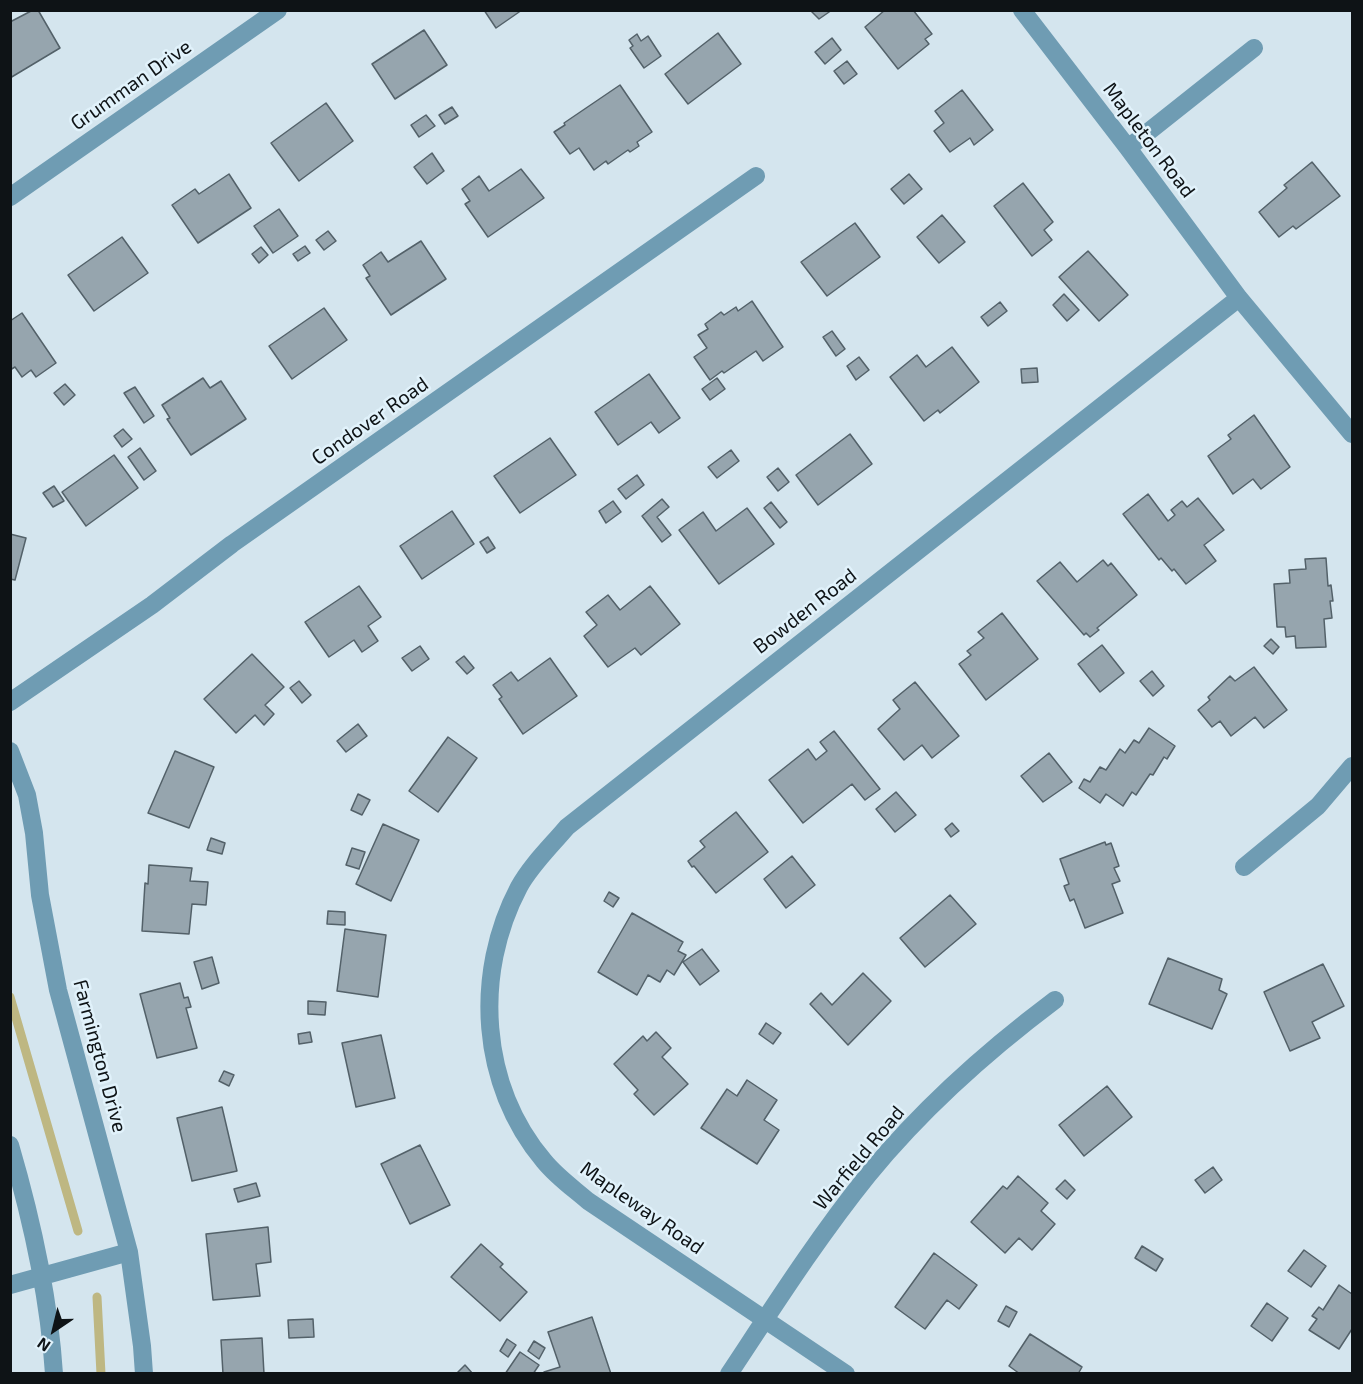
<!DOCTYPE html>
<style>
body{margin:0}
#map{position:relative;width:1363px;height:1384px;overflow:hidden;background:#d4e5ee;font-family:"Exo 2",sans-serif}
canvas{display:block}
.frame{position:absolute;inset:0;border:12px solid #0e1316;pointer-events:none}
.north{position:absolute;left:24px;top:1300px;width:60px;height:60px;-webkit-text-stroke:4px #e1f2fb;paint-order:stroke;rotate:215deg;font-size:16px;font-weight:700;line-height:24px;text-align:center;color:#0e1316}
.north::after{content:'';display:block;margin:auto;width:21px;height:27px;background:#0e1316;clip-path:polygon(50% 0,100% 100%,50% 72%,0 100%)}
</style>
<div id="map">
<canvas width="1363" height="1384"></canvas>
<div class="frame"></div>
<div class="north">N</div>
</div>
<script>
const g = document.querySelector('canvas').getContext('2d');
g.lineJoin = 'round';
function stroke(path, color, width, dash) { g.strokeStyle = color; g.lineWidth = width; g.lineCap = dash ? 'butt' : 'round'; g.setLineDash(dash || []); g.stroke(path); }
function paint(path, color) { g.fillStyle = color; g.fill(path, 'evenodd'); }
function label(font, color, halo, rows, align = 'center') {
  g.font = font + ' "Exo 2",sans-serif'; g.lineWidth = 5; g.setLineDash([]); g.textBaseline = 'middle'; g.strokeStyle = halo; g.fillStyle = color; for (const [text, x, y, turn = 0] of rows) {
    g.save(); g.translate(x, y); g.rotate((+turn || 0) * Math.PI / 180); g.textAlign = isNaN(turn) ? turn : align; if (halo) g.strokeText(text, 0, 0); g.fillText(text, 0, 0); g.restore();
  }
}
const stream = new Path2D(`
 M10,997l68,234
 M97,1297l4,77`);
const building = new Path2D(`
 M33,10h5l22,38 -50,30v-56z
 M484,10h38l-26,18z
 M832,10l-13,9 -8,-8v-1z
 M885,10h28l19,24 -7,5 4,5 -31,25 -33,-42z
 M424,30l23,35 -52,34 -23,-35z
 M718,33l23,31 -53,40 -23,-30z
 M637,34l4,7 7,-5 13,20 -17,12 -14,-20 3,-2 -4,-6z
 M832,38l9,12 -16,14 -10,-12z
 M847,61l10,13 -13,10 -10,-13z
 M620,85l32,47 -15,10 2,4 -9,6 -2,-2 -20,14 -2,-3 -12,9 -15,-22 -9,6 -16,-22 11,-7 -1,-2z
 M962,90l31,40 -19,15 -4,-7 -20,14 -16,-21 10,-8 -9,-12z
 M326,103l27,38 -54,40 -28,-38z
 M452,107l6,9 -13,8 -6,-9z
 M426,115l9,11 -16,11 -8,-12z
 M432,153l12,18 -17,13 -13,-17z
 M1312,162l28,34 -44,33 -3,-3 -14,11 -20,-25 28,-24 -3,-3z
 M521,169l23,29 -56,39 -23,-33 5,-3 -8,-12 17,-13 10,15z
 M229,174l22,34 -53,35 -26,-38 23,-16 4,5z
 M909,174l13,15 -18,15 -13,-15z
 M1023,183l30,39 -9,8 8,10 -20,16 -38,-50z
 M279,209l19,27 -25,17 -19,-27z
 M942,215l23,27 -26,21 -22,-26z
 M855,223l25,34 -53,39 -26,-34z
 M328,231l8,10 -12,9 -8,-10z
 M122,237l26,36 -54,38 -26,-36z
 M421,241l25,38 -55,36 -25,-37 4,-2 -7,-11 18,-13 7,10z
 M305,246l5,7 -12,8 -5,-7z
 M261,247l7,8 -9,8 -7,-9z
 M1088,251l40,44 -29,26 -40,-44z
 M1064,294l15,16 -12,11 -14,-16z
 M752,301l31,46 -20,14 -7,-10 -32,22 -2,-2 -12,9 -16,-23 13,-9 -9,-13 10,-6 -3,-5 16,-12 3,3 12,-8 2,4z
 M1000,302l7,9 -19,15 -7,-9z
 M324,308l23,32 -55,39 -23,-33z
 M22,313l34,50 -20,14 -5,-7 -9,7 -7,-10 -5,3v-49z
 M832,331l13,18 -9,7 -13,-19z
 M952,347l27,35 -39,31 -2,-3 -14,11 -34,-44 27,-22 9,12z
 M859,357l10,13 -13,10 -9,-14z
 M1037,368l1,14 -16,1 -1,-14z
 M649,374l31,44 -21,15 -8,-11 -33,23 -23,-33z
 M203,378l7,10 11,-7 25,38 -55,36 -24,-36 3,-1 -8,-13z
 M717,378l8,11 -15,11 -8,-11z
 M65,384l10,11 -11,10 -10,-12z
 M135,387l19,29 -10,7 -20,-30z
 M1254,415l36,52 -29,22 -8,-10 -20,15 -25,-38 23,-17 -3,-4z
 M123,429l9,10 -10,8 -8,-11z
 M850,434l22,30 -54,41 -22,-30z
 M550,438l26,37 -56,38 -26,-37z
 M140,448l16,23 -12,9 -16,-23z
 M731,450l8,11 -22,17 -9,-11z
 M114,455l24,33 -52,38 -24,-34z
 M778,468l11,14 -11,9 -11,-14z
 M637,475l7,10 -18,14 -8,-10z
 M54,486l10,15 -11,6 -10,-14z
 M1148,494l20,27 7,-6 -4,-5 11,-9 5,6 11,-9 26,32 -20,15 12,16 -30,23 -12,-15 -2,2 -11,-13 -2,2 -36,-46z
 M662,499l7,8 -12,10 14,18 -9,7 -20,-26z
 M613,501l8,11 -15,11 -7,-12z
 M771,502l16,20 -7,6 -16,-20z
 M747,508l27,36 -55,40 -40,-54 24,-18 13,19z
 M452,511l22,33 -52,35 -22,-33z
 M10,534l16,4 -11,42 -5,-1z
 M488,537l7,11 -8,5 -7,-11z
 M1326,558l2,28 3,-1 2,16h-3l2,17 -8,1 2,28 -30,1 -1,-12 -9,1 -1,-10h-8l-3,-43 16,-1 -1,-13 17,-1 -1,-10z
 M1103,560l5,6 3,-3 26,32 -40,33 2,2 -9,7 -4,-4 -2,2 -47,-54 23,-19 17,20z
 M359,586l22,31 -13,9 10,15 -16,11 -8,-12 -25,17 -24,-35z
 M650,586l30,38 -39,31 -6,-7 -27,19 -24,-31 13,-11 -11,-13 22,-17 12,15z
 M1002,613l36,46 -52,41 -27,-36 12,-9 -4,-4 17,-13 -6,-6z
 M1271,639l8,8 -6,7 -9,-8z
 M1102,645l22,28 -24,19 -22,-28z
 M420,646l9,13 -17,12 -10,-13z
 M252,654l32,33 -19,18 9,9 -10,11 -9,-10 -19,18 -32,-34z
 M464,656l10,12 -7,6 -11,-12z
 M550,658l27,38 -54,38 -24,-35 3,-2 -9,-12 18,-13 7,9z
 M1254,667l33,43 -23,18 -9,-11 -24,19 -11,-15 -8,6 -14,-17 12,-10 -2,-3 22,-21 5,5z
 M1152,671l12,15 -11,10 -13,-15z
 M299,681l12,14 -9,8 -12,-15z
 M915,682l44,54 -27,22 -10,-13 -18,15 -26,-31 22,-20 -7,-9z
 M358,724l9,12 -21,16 -9,-11z
 M1149,728l26,18 -8,13 -3,-2 -11,18 -3,-1 -14,21 -4,-3 -9,14 -17,-12 -6,9 -21,-15 5,-9 6,3 10,-15 6,3 14,-21 5,4 9,-13 5,3z
 M834,731l46,58 -15,11 -13,-16 -49,39 -34,-43 39,-31 8,11 11,-9 -7,-9z
 M448,737l29,21 -39,54 -29,-21z
 M175,751l39,16 -25,61 -41,-15z
 M1049,753l23,29 -29,20 -22,-26z
 M896,792l20,23 -21,17 -19,-23z
 M358,794l12,6 -8,15 -11,-5z
 M736,812l32,40 -52,41 -22,-27 -2,1 -4,-6 17,-14 -5,-6z
 M952,823l7,8 -8,6 -6,-8z
 M383,824l36,16 -28,61 -35,-17z
 M211,838l14,5 -3,11 -15,-4z
 M1105,842l1,3 5,-2 8,23 -5,2 6,13 -8,3 11,29 -38,15 -11,-29 -4,2 -6,-15 5,-2 -9,-25z
 M352,848l13,4 -6,17 -13,-4z
 M792,856l23,29 -29,23 -22,-29z
 M149,865l43,3 -2,13 18,1 -2,23 -14,-1 -3,30 -47,-3 3,-48 3,1z
 M609,892l10,6 -6,9 -9,-6z
 M950,895l26,29 -51,43 -25,-29z
 M328,911l17,1v13l-18,-1z
 M632,913l51,29 -5,9 8,4 -12,20 -7,-5 -7,12 -12,-7 -11,20 -39,-23z
 M345,929l41,6 -8,62 -41,-6z
 M702,949l17,22 -19,14 -17,-23z
 M212,957l7,26 -17,6 -8,-27z
 M1168,958l54,21 -3,11 8,4 -15,35 -63,-25z
 M1323,964l21,42 -32,16 8,16 -30,13 -26,-59z
 M863,973l28,28 -43,44 -38,-41 11,-11 11,12z
 M180,983l4,15 4,-1 3,10 -5,1 11,40 -40,10 -17,-64z
 M308,1001l18,1 -1,13 -17,-1z
 M766,1023l15,10 -8,11 -14,-10z
 M310,1032l2,10 -13,2 -1,-10z
 M656,1032l15,16 -9,9 26,27 -34,31 -20,-21 4,-4 -24,-26 29,-28 4,5z
 M381,1035l14,63 -39,9 -14,-64z
 M224,1071l10,4 -5,11 -10,-5z
 M747,1080l30,20 -13,20 15,10 -22,34 -56,-36 26,-39 10,7z
 M1107,1086l25,31 -48,39 -25,-31z
 M222,1107l15,64 -45,10 -15,-63z
 M420,1145l30,60 -40,19 -29,-60z
 M1213,1167l9,13 -17,13 -10,-13z
 M1018,1176l30,27 -7,8 14,13 -23,26 -13,-12 -14,15 -34,-31 32,-36 4,3z
 M1065,1180l10,10 -8,9 -11,-10z
 M256,1183l4,13 -22,6 -4,-13z
 M268,1227l3,35 -15,2 4,32 -47,4 -7,-66z
 M481,1244l22,20 -3,3 27,25 -27,29 -49,-44z
 M1142,1246l21,13 -7,12 -21,-13z
 M1304,1250l22,16 -15,21 -23,-16z
 M934,1253l43,32 -18,24 -12,-9 -22,29 -30,-22z
 M1339,1285l13,9v35l-13,20 -30,-19 8,-11 -5,-3 7,-9 4,3z
 M1267,1303l21,15 -16,23 -21,-15z
 M1006,1306l11,6 -8,15 -11,-6z
 M592,1317l19,57h-66l-1,-2 16,-5 -12,-35z
 M313,1319l1,18 -25,1 -1,-18z
 M1030,1334l52,33 -4,7h-58l-11,-8z
 M262,1338l2,36h-41l-2,-34z
 M507,1339l9,6 -8,12 -8,-6z
 M534,1341l11,7 -6,11 -11,-8z
 M520,1352l19,13 -6,9h-28z
 M465,1365l8,9h-17z`);
const minor = new Path2D(`
 M1022,10l106,138 111,150 113,136
 M1128,148l126,-100
 M10,197l268,-187
 M10,702l142,-97 80,-61 524,-368
 M10,751l17,44 7,38 6,62 18,95 71,262 13,94 2,28
 M1244,867l74,-61 34,-40
 M10,1145c22,75 39,151 44,229
 M10,1285l119,-33
 M729,1374c45,-68 89,-137 139,-199 54,-66 119,-124 187,-175
 M846,1374l-258,-173c-15,-13 -31,-24 -44,-40 -64,-76 -71,-187 -25,-274 12,-22 32,-41 48,-60l672,-529`);
const streetNames = [
 ["Grumman Drive",131,85,-35],
 ["Mapleton Road",1149,140,53],
 ["Condover Road",370,421,-35],
 ["Bowden Road",805,611,-38],
 ["Farmington Drive",100,1056,75],
 ["Warfield Road",859,1158,-50],
 ["Mapleway Road",642,1208,35]
];
stroke(stream, '#beb782', 9);
paint(building, '#96a5ae');
stroke(building, '#536169', 1.5);
stroke(minor, '#6f9cb3', 18);
label('20px', '#0e1316', '#e1f2fb', streetNames);
</script>
